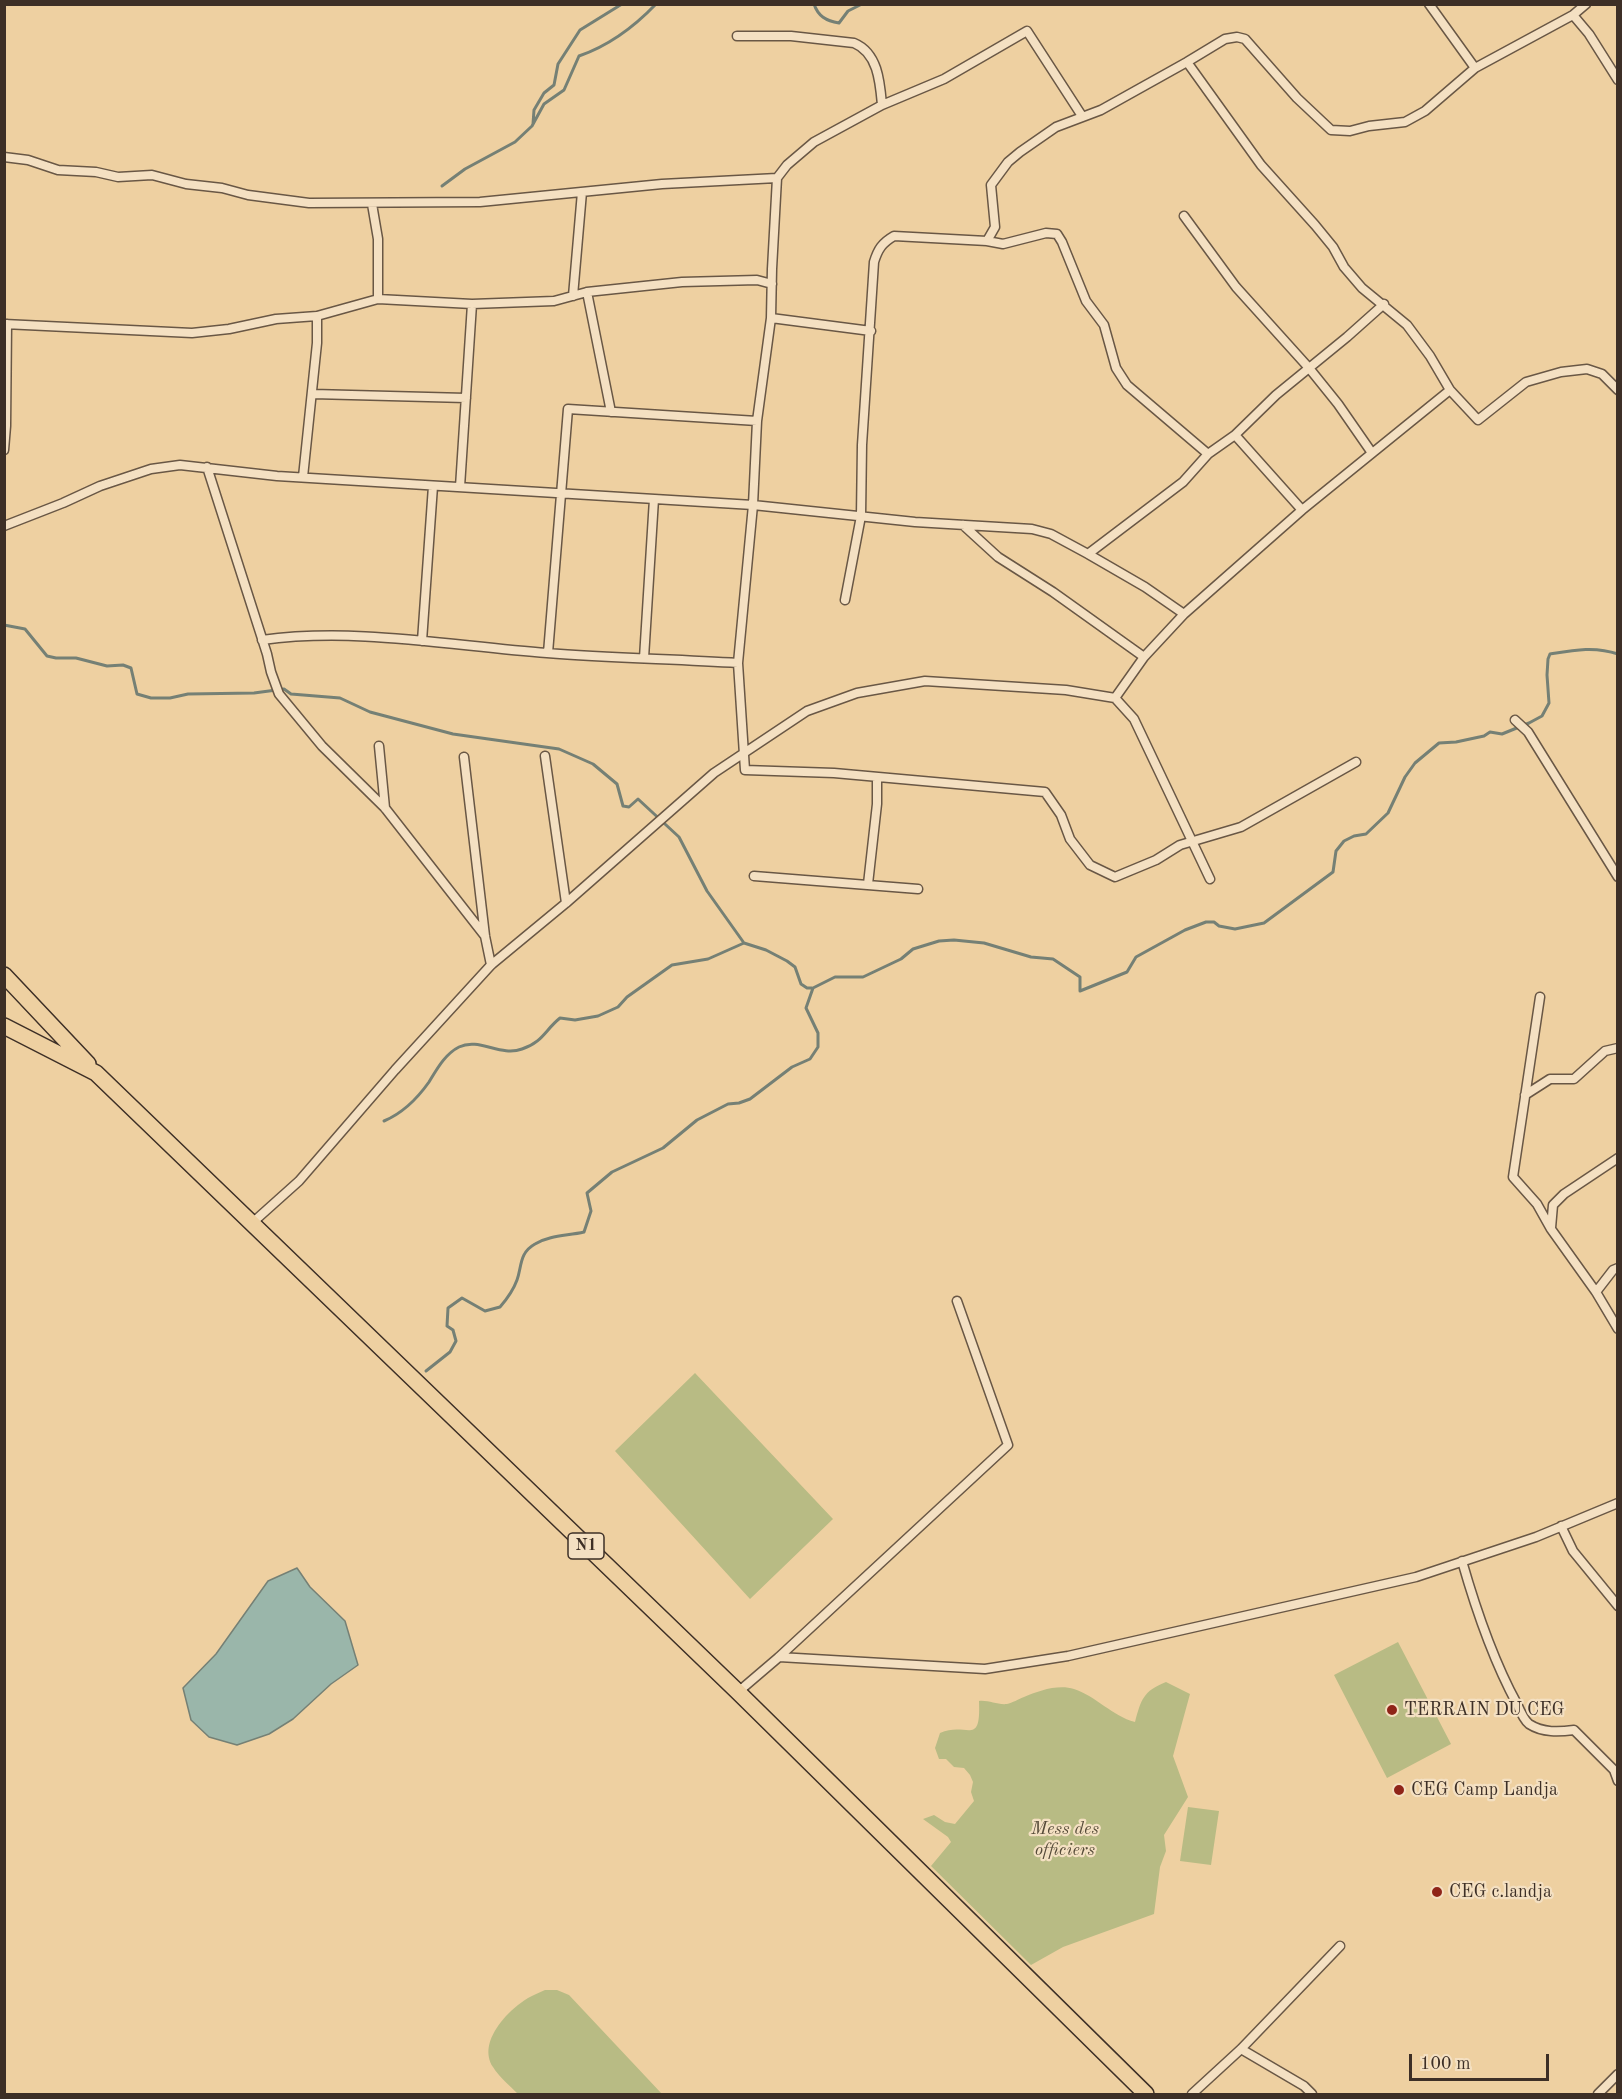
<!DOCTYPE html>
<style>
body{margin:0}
#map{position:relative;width:1622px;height:2099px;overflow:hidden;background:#eed0a1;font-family:"Old Standard TT",serif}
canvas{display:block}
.frame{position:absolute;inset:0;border:6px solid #3d2f26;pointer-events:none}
.scale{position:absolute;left:1409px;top:2054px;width:140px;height:27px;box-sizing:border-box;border:3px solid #3d2f26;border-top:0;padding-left:8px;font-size:18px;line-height:21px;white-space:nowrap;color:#3d2f26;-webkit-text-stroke:4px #f4e0c2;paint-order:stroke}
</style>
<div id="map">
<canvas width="1622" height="2099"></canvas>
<div class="frame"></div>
<div class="scale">100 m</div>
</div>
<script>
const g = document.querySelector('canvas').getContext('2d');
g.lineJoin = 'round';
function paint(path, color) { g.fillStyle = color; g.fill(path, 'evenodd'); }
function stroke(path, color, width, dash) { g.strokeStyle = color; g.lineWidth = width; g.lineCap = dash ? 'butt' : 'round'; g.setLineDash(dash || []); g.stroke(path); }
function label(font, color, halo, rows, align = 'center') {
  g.font = font + ' "Old Standard TT",serif'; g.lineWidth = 4.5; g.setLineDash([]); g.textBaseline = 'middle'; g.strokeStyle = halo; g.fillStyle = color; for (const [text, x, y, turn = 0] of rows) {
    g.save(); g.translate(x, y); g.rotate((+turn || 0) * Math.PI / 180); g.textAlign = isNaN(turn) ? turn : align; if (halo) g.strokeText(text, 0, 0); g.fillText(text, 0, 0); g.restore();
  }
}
const green = new Path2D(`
 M695,1373l138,146 -83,80 -135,-148z
 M1398,1642l53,102 -64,34 -53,-103z
 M1166,1682l24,12 -17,62 15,41 -24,38 2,16 -6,16 -6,47 -91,33 -32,18 -100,-99 20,-24 -3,-5 -25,-18 11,-4 11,7 10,2 19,-23 -3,-9 2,-10 -3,-7 -6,-7 -10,-1 -8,-8h-7l-4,-11 5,-15c27,-12 41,15 39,-32 10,-1 18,4 28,3 5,-1 12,-5 17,-7 14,-6 34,-13 50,-8 22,7 38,27 61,33 6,-22 8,-31 31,-40z
 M1188,1807l31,4 -8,54 -31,-4z
 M545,1990h12l12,5 93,99h-144c-8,-8 -19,-17 -25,-27 -16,-25 15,-57 35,-69 5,-3 11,-5 17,-8z`);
const water = new Path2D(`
 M297,1568l13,19 35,34 13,44 -27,19 -38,35 -24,15 -32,11 -28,-8 -18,-17 -8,-32 33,-34 52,-73z`);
const stream = new Path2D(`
 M814,4c4,12 12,17 25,19l9,-12 14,-7
 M533,124l1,-14 10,-17 10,-8 4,-21 22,-34 42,-26
 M442,186l23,-17 50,-27 17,-16 12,-22 20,-14 15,-34c29,-10 56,-30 77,-52
 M4,625l21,4 22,27 9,2h20l31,8 16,-1 8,3 6,26 14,4h19l18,-4 66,-1 30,-4 7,5 49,4 30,14 83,22 106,15 34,15 24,20 6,22 6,1 9,-8 41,38 28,54 37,52 22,7 21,11 8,6 6,17 6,4h5
 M384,1121c19,-8 33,-22 45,-39 8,-13 16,-28 30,-35 20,-10 41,10 63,2 21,-7 23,-19 38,-31l15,2 23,-4 20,-9 9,-10 45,-32 36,-6 36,-16
 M426,1371l24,-19 6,-11 -3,-11 -6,-4 1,-18 14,-10 23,13 15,-4c7,-8 13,-16 17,-27 5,-14 2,-27 18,-36 15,-9 32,-8 49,-12l7,-21 -4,-18 25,-21 51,-24 34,-28 31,-16 11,-1 11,-4 42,-32 18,-8 8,-12v-14l-12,-25 7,-20 22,-11h28l38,-18 12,-10 26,-8 15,-1 30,3 47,14 22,2 27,18v14l47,-19 9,-15 49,-27 21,-8h8l5,4 16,3 29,-6 69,-51 3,-21 8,-10 10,-5 12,-2 22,-21 17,-36 10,-14 24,-20 17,-1 28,-6 6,-4 12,2 27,-11 13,-7 7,-13 -2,-28 1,-16 2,-5c24,-4 45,-8 68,0`);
const street = new Path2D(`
 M1429,4l46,64
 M1573,15l16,19 29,46
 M737,36h54l63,7c24,10 26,39 28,62
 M1187,62l74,103 54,60 18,22 11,20 18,21 45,37 23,31 20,34 28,30 48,-38 35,-10 26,-3 15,5 16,16
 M4,157l24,3 30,10 38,2 22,5 34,-2 34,9 36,4 26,7 61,8 171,-1 182,-18 115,-6
 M372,204l6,35v60
 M1184,216l52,71 73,81 29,36 34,49
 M987,241l8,-14 -4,-42 17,-23 12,-10 36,-25 45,-17 86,-48 38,-23 12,-2 8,2 52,59 34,32 19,1 19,-5 36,-4 20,-11 50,-43 98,-53 13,-11
 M587,292l24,120
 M573,296l9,-104
 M771,318l100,13
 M4,324l188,9 37,-4 47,-10 41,-3 61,-17 94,5 82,-3 33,-9 95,-10 75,-2 15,4
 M313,394l153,4
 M757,421l-4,84 -15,158 7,107 89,3 211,19 16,23 9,24 20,26 25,12 41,-17 24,-15 61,-18 115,-65
 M4,427l2,-1 1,-102
 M1235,435l67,75
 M4,450l2,-24
 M207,467l60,187 4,18 8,22 43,52 63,62 100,128
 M303,477l14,-134v-27
 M460,487l12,-183
 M963,525l35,32 55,35 91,65
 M4,526l59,-23 37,-17 51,-17 29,-4 97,11 476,29 162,17 117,7 19,5 37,20 57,33 39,27
 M1088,554l95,-72 25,-28 27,-19 41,-40 71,-58 37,-33
 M845,600l16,-84 1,-71 12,-183c4,-13 8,-19 20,-26l93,5 16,3 43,-11 11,1 5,8 24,59 18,24 12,43 11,17 81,69
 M262,640c94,-13 190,6 285,13 63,5 127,6 191,10
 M422,641l11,-155
 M548,653l20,-244 189,12 14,-103 1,-49 5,-91 10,-13 27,-23 68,-37 62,-26 83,-48 55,85
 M644,658l10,-159
 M1115,698l29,-41 40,-43 118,-104 148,-120
 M1515,720l13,12 90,145
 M379,746l6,62
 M545,756l21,147
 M464,757l21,179 6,29
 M754,876l164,13
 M868,884l9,-80v-27
 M1540,997l-27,180 24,27 14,25 45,63 22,37
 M1525,1095l25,-16h24l31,-28 13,-3
 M251,1224l48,-43 96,-111 96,-105 75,-62 148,-130 93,-62 50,-18 68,-12 141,9 49,8 19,21 76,160
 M1551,1228l2,-23 11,-11 54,-36
 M1596,1292l17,-22 5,-2
 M1561,1526l12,25 45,55
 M1462,1561c14,49 31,99 55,143 3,7 7,16 12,20 14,9 30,8 45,6l40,40 4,11
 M779,1657l206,12 83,-13 348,-79 120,-40 82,-34
 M738,1692l41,-35 229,-212 -51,-144
 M1241,2049l63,37 8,8
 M1192,2094l49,-45 99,-103
 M1598,2094l20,-20`);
const highway = new Path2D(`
 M4,975l84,89
 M4,1026l92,47 642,619 408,402`);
const markers = [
 [1392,1710,6,"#8f2418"],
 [1399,1790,6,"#8f2418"],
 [1437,1892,6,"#8f2418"]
];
const shields = [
 [586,1546,36]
];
const shieldNames = [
 ["N1",586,1546]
];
const poiNames = [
 ["TERRAIN DU CEG",1404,1710],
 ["CEG Camp Landja",1411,1790],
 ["CEG c.landja",1449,1892]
];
const parkNames = [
 ["Mess des",1065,1829],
 ["officiers",1065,1850]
];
paint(green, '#b8bb84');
paint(water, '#9ab6aa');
stroke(water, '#758075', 1.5);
stroke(stream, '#758075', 3);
stroke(street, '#695745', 11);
stroke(highway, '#3d2f26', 18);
stroke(street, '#f4e0c2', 8);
stroke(highway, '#eed0a1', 15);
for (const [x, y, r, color] of markers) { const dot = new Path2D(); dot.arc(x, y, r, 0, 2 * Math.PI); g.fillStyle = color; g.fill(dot); stroke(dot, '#f4e0c2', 2); }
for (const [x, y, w] of shields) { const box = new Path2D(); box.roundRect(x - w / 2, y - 13, w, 26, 4.5); g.fillStyle = '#f4e0c2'; g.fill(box); stroke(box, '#3d2f26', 1.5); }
label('bold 16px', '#3d2f26', null, shieldNames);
label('18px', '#3d2f26', '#f4e0c2', poiNames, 'left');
label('italic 18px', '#564b39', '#f4e0c2', parkNames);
</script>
